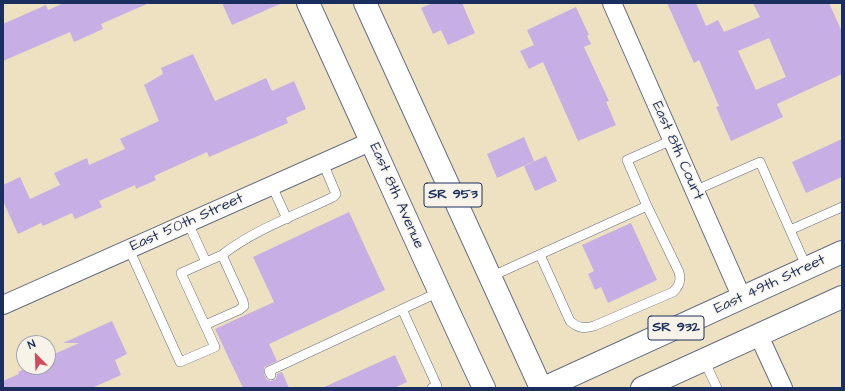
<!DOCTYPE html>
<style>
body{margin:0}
#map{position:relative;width:845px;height:391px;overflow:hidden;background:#ede1c1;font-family:"Architects Daughter",sans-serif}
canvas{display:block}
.frame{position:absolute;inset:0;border:4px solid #1b2f5e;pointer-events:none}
.north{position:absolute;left:16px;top:335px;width:40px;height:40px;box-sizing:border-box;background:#f7f3e8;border:1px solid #9fa5b1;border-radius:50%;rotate:337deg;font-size:11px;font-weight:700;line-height:16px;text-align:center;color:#1b2f5e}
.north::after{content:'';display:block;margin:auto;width:14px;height:18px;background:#d1495b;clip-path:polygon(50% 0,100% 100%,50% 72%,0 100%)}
</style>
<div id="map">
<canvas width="845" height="391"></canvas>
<div class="frame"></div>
<div class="north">N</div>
</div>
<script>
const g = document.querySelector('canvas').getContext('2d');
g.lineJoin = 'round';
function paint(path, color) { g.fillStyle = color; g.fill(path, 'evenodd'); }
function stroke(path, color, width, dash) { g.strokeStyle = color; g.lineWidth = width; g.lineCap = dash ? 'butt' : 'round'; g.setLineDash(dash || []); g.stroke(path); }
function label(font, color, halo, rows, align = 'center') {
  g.font = font + ' "Architects Daughter",sans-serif'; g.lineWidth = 3; g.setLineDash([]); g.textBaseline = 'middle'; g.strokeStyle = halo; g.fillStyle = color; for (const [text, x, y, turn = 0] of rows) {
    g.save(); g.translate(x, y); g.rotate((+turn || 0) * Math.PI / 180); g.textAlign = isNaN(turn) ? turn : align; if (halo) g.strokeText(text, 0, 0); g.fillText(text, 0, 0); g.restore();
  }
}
const building = new Path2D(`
 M64,3h85l-48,21 2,5 -29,13 -4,-10 -67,29v-37l43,-19 2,5z
 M222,3h60l-50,22z
 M433,3h29l13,30 -27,12 -7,-15 -8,4 -12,-26z
 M667,3h29l10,23 12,-6 6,12 36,-15 -7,-14h76l13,29v42l-65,30 6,13 -52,24 -15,-34 3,-1 -20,-46 -5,3zM769,38l17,39 -30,13 -18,-39z
 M576,7l13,28 -2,1 4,8 -7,3 25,54 -3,1 10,23 -38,16 -35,-79 -14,7 -9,-18 14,-6 -7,-15z
 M193,54l22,47 51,-23 6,13 22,-10 12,28 -20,9 2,5 -79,34 -2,-5 -53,24 2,4 -20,9 -1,-4 -36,16 3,6 -27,12 -3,-6 -29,13 -2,-3 -23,11 -15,-33v-16l17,-8 10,22 30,-14 -6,-12 33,-15 2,7 36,-16 -5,-10 39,-18 -15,-36 19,-11 -2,-6z
 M524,137l10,24 -37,17 -10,-24z
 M842,139v38l-36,16 -14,-31z
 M546,156l11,25 -22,10 -11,-25z
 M349,212l36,78 -116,54 8,17 -13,6v7l3,6 4,1 5,-2 1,-5 5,-2 7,16h-46l-28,-59 59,-27 -21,-45z
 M631,223l26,57 -49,23 -7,-16 -6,3 -7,-16 6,-3 -12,-26z
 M112,321l15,33 -12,6 6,15 -29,13h-89v-7l16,-7 -1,-2 10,-5h20v-10l31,-14h-16z
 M395,355l12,27 -13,6h-72z`);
const lane = new Path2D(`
 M272,186l15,33
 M694,191l66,-29 30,68
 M129,249l51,113 35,-15 -34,-74 25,-11 -18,-39
 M222,255c32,-25 74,-40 111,-58l3,-3 -13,-31
 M540,255l30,66c8,7 14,8 24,5l79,-34c7,-6 8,-12 6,-20l-32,-66
 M807,268l-17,-38 52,-23
 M490,277l157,-71 -20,-46 45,-20
 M402,309l35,77 -5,2
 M205,325l34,-15 5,-4 -1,-5 -21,-46 -16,7
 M704,360l13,28
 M271,375l-2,-4 170,-79`);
const street = new Path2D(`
 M612,3l130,295
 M3,305l369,-164
 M759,336l24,52`);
const primary = new Path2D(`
 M308,3c59,128 116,257 176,385
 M365,3l176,385
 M544,388l298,-136
 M642,388l200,-91`);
const shields = [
 [453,195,58],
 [676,328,56]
];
const shieldNames = [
 ["SR 953",453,195],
 ["SR 932",676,328]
];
const streetNames = [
 ["East 8th Court",677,151,66],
 ["East 8th Avenue",396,196,66],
 ["East 50th Street",187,223,-24],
 ["East 49th Street",770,285,-25]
];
paint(building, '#c7aee4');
stroke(lane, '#646d81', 10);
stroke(street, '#646d81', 20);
stroke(primary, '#646d81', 24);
stroke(lane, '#fff', 9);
stroke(street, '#fff', 18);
stroke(primary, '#fff', 22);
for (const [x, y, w] of shields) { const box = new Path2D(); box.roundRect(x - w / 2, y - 12, w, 24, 3); g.fillStyle = '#f7f3e8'; g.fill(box); stroke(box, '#1b2f5e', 1); }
label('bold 14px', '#1b2f5e', null, shieldNames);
label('15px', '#1b2f5e', '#f7f3e8', streetNames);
</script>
